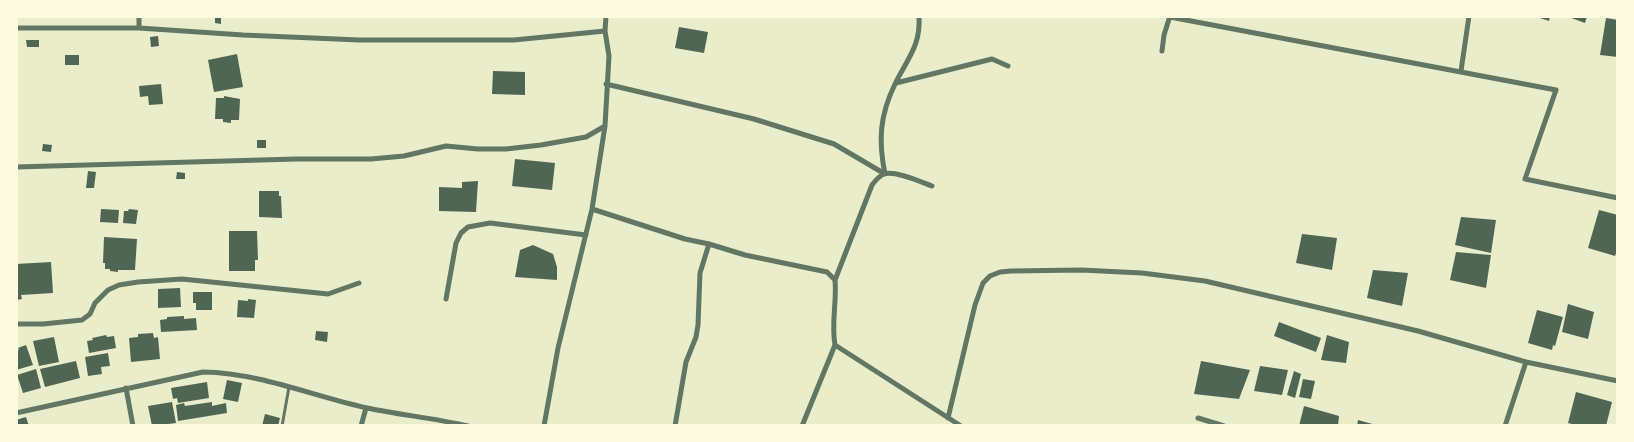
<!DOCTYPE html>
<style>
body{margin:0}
#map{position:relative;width:1634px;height:442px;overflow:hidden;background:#e9edc9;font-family:Figtree,sans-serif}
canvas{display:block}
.frame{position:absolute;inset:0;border:18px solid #fefae0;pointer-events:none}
</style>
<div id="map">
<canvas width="1634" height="442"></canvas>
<div class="frame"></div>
</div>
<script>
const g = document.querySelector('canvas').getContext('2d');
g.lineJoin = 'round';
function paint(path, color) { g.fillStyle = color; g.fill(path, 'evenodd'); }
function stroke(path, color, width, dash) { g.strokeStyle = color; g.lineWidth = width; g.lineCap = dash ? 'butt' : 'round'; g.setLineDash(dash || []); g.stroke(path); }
const building = new Path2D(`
 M215,16h6v8l-6,-1z
 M1534,16h16l-1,5z
 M1566,16h21l-2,7z
 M1606,18l12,2v37l-18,-2z
 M679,27l29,5 -4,21 -29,-5z
 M158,36l1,10 -8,1 -1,-10z
 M26,40h13v7h-12z
 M237,54l6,33 -29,5 -6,-32z
 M65,55h14v10h-14z
 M493,71l32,1v23l-33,-1z
 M161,84l2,20 -14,1 -1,-9 -8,1 -1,-11z
 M224,96l16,3 -1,21h-8v3l-8,-1v-3h-8l1,-21h8z
 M257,140h9v8h-9z
 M43,144l9,1 -1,7 -9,-1z
 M515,159l40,4 -3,27 -40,-4z
 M88,171l8,1 -2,16h-8z
 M177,172l8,1v6h-9z
 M478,181l-2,31 -37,-1v-24l23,1v-6z
 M259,191h20v5h2l1,22 -23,-1z
 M101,209l18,1 -1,13 -18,-1z
 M129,209l9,1 -2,14 -13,-1 1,-12h4z
 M1599,210l19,5v33l-3,8 -27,-8z
 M1461,217l35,3 -5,33 -36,-8z
 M229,231h28l1,29h-3v11h-26z
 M1302,234l35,4 -5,32 -36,-7z
 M104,237l33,2 -2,31h-17v2l-8,-1v-2h-5v-6h-2z
 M533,245l20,9 4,13v13l-42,-3 5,-27z
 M1456,252l35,3 -5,33 -36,-8z
 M51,262l2,31 -32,2 1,4 -6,1v-36z
 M1373,270l35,3 -6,33 -35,-8z
 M180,288l1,19 -23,1v-19z
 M193,292h19v18h-16v-7h-3z
 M248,299l8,1 -2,18 -17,-1 1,-17 10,1z
 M1568,304l26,8 -6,27 -26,-7z
 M1537,310l26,7 -8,29 -2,-1 -1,5 -24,-7z
 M184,316v3l12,-1 1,12 -36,2 -1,-12 7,-1v-2z
 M1279,322l42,16 -5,14 -42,-16z
 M316,331l12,1 -1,10 -12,-2z
 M153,333l1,5 4,-1 2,22 -29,3 -2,-24 9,-1v-3z
 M106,335l1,2 7,-1 2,12 -27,5 -2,-12 6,-1 -1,-2z
 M1327,335l22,7 -3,21 -25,-3z
 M54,337l5,25 -20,4 -6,-25z
 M26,345l7,20 -17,5v-19l3,-1 -1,-2z
 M108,353l2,13 -9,1 1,7 -14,2 -3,-19z
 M76,361l4,17 -35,9 -5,-18z
 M1201,361l49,9 -11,29 -45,-5z
 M1260,366l28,4 -6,25 -28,-4z
 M36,369l5,19 -18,5 -6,-18z
 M1294,371l7,3 -6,24 -8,-3z
 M1303,379l12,2 -4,18 -12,-2z
 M227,380l15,3 -4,19 -15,-3z
 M207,382l2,16 -31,5 -1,-5 -4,1 -2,-11z
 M1576,392l36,10 -6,24h-27l-11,-3z
 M172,402l4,21 -24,3 -4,-20z
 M212,402v4l14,-3 1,10 -49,8 -2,-16 8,-2 1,3z
 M1304,406l35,10 -1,10h-39z
 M265,414l15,4 -2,8h-16z
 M26,417l3,9h-13v-6z
 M1358,420l18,5v1h-19z`);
const service = new Path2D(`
 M282,426l7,-39`);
const minor = new Path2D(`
 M1170,17l386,73 -31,89 93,19
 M16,28h123l104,7 116,5h155l91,-9
 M139,28v-12
 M1162,51l2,-16 6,-19
 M1461,71l8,-55
 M896,83l96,-24 16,7
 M606,84l148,35 80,25 51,30
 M16,167l280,-8h75l33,-3 42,-10 32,3h28l35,-4 45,-8 19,-11 4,-70 -4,-25 1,-15
 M885,174c-7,-34 -5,-59 10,-90 12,-25 26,-38 24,-68
 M592,209l93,30 24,5 36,11 82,17 8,8c2,22 -4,43 0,65l126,81
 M835,280l37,-95c3,-4 7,-9 12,-11 11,-4 37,8 48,12
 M446,299l10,-56 5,-10 7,-6 22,-4 96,12
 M16,324h27l39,-4 8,-6 5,-11 13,-13 11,-5 19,-3 44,-3 146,15 31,-11
 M126,388l7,38
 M16,413l187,-41c57,1 109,24 164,36 33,7 67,10 101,18
 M948,418l27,-113 8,-22 7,-7 10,-4 11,-1 70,-1 61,3 63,8 213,50 108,31 92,19
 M1198,418l26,8
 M361,426l5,-18
 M544,426l14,-78 34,-139 13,-83
 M675,426l11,-64 10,-25 2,-12 2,-52 9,-29
 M802,426l33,-81
 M1505,426l21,-64`);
paint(building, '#4f6655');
stroke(service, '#617663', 3);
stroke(minor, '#617663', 5);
</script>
